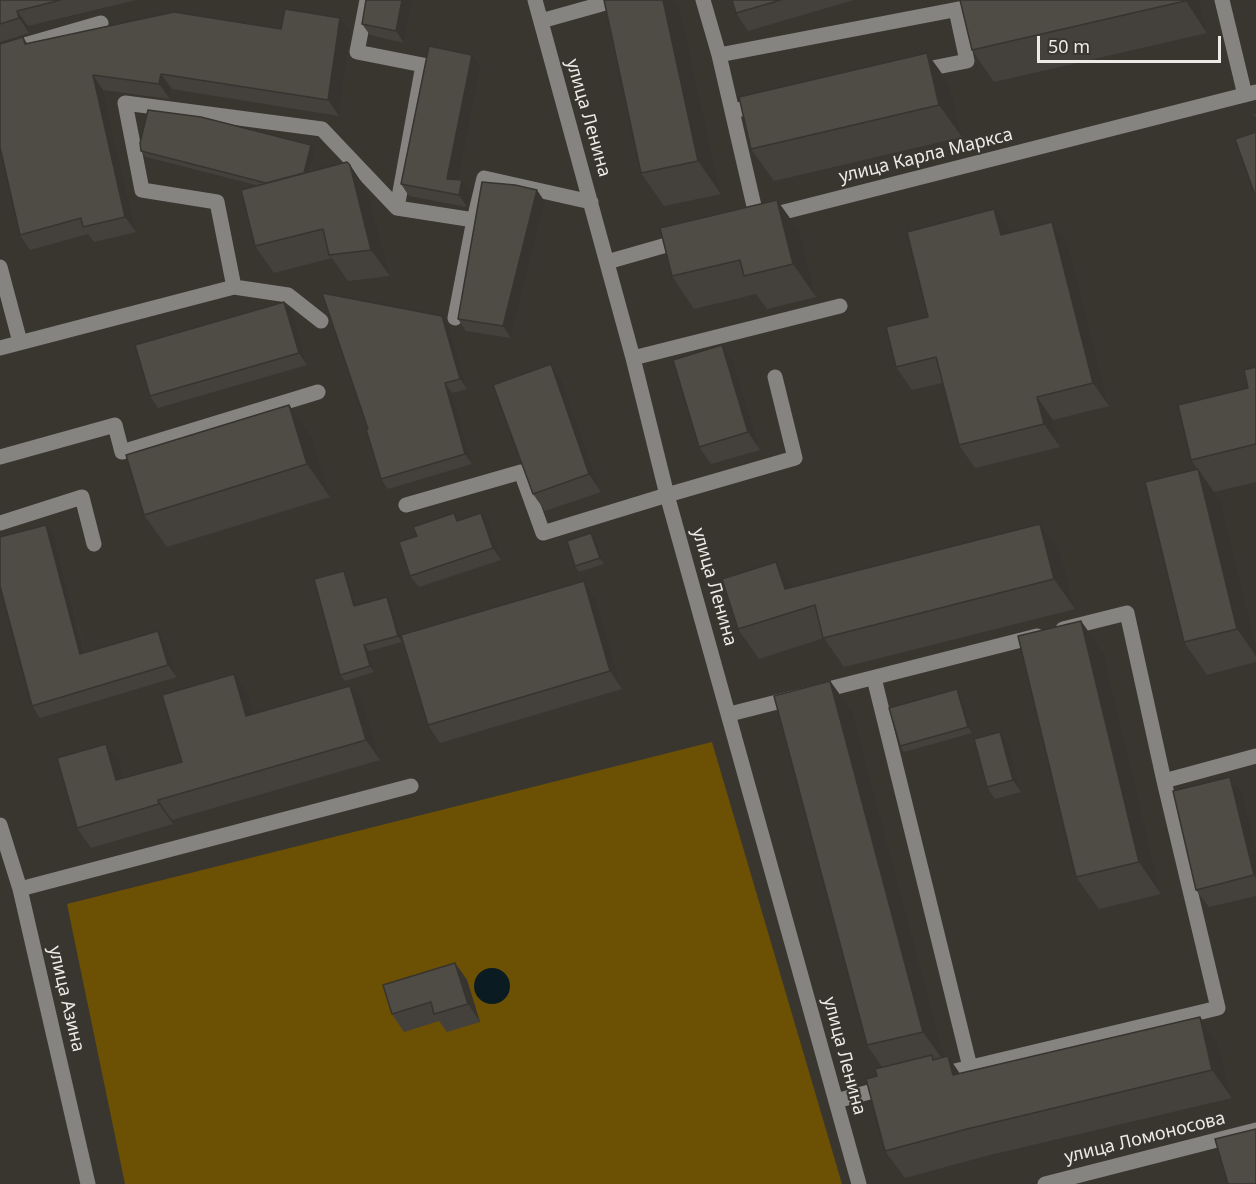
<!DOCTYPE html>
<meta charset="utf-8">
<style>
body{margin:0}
#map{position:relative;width:1256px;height:1184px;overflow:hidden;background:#393630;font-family:"Noto Sans",sans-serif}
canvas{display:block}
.scale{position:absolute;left:1037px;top:36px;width:184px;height:27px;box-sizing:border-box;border:3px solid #eceae6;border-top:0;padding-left:8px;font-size:18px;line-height:21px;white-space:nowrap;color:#eceae6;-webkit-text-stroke:4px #393630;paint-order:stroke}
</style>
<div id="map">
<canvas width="1256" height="1184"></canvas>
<div class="scale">50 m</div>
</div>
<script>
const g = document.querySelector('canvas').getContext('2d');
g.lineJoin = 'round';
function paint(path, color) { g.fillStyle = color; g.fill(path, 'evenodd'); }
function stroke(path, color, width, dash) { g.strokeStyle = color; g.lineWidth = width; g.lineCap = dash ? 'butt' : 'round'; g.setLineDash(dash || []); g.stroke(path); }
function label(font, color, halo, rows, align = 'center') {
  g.font = font + ' "Noto Sans",sans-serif'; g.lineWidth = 4.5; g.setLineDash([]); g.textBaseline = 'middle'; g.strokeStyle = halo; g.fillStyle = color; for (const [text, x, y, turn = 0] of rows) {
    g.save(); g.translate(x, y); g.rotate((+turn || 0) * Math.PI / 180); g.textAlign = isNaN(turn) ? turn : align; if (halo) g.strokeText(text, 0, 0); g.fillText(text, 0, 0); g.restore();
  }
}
const green = new Path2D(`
 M712,742l130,442h-717l-58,-280z`);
const water = new Path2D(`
 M474 986a18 18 0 1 1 36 0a18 18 0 1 1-36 0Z`);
const minor = new Path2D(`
 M367,0l-10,52 66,13 -26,143 77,12 10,-42 107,24
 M535,0l98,358 34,137 192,689
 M703,0l16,55 38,164
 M1222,0l23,95
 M541,21l75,-21
 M0,52l101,-29
 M719,55l287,-55
 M917,71l50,-10 -11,-51
 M732,111l29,-6
 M768,216l488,-124
 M607,262l77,-22
 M0,267l20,75
 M234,287l-17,-85 -75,-12 -17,-87 197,26 75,79
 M455,318l19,-98
 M0,348l234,-61 54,8 33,26
 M633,358l207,-52
 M0,457l115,-32 7,27 196,-60
 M406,505l115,-33 22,61 124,-38 128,-37 -20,-81
 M0,523l82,-26 12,47
 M874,678l96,389
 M730,714l307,-78
 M1164,781l92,-25
 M0,825l20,64 68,295
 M20,889l391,-103
 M938,1075l280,-67 -54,-227 -37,-168 -64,16
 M836,1101l52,-14
 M1045,1184l211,-54`);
const wall = new Path2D(`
 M0,0h136l-108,26 1,7 -29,9z
 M413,0l-9,43 -34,-8 -8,-11z
 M604,0h71l5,8 41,186 -57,12 -23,-33z
 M732,0h122l-106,31 -12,-18z
 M960,0h240l7,33 -213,49 -22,-32z
 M281,29l70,4 -12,83 -167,-27 -2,10 -67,-9 33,142 -42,10 -6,-8 -58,16 -10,-15 3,-198 4,6z
 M927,53l23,32 12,52 -188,44 -23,-32z
 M481,67l-23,113h4l9,12 -4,15 -58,-11 -8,-12z
 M311,145l4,6 -5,21 40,-7 18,27 22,84 -42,5 -16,-23 -58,15 -19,-27 1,-61 -110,-28 -5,-6z
 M545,202l-34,136 -45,-7 -8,-12z
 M1052,222l16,23 41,161 -56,14 7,27 -85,21 -16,-23 -17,-62 -30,7 -16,-23 32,-50 82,-85z
 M800,232l16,65 -49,12 -11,-15 -62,15 -22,-33z
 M293,314l14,51 -149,43 -8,-12z
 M442,316l7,10 18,63 -15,4 20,71 -84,25 -7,-10z
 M722,345l12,18 26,87 -49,14 -12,-17z
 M551,364l12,18 38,110 -56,19 -12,-17z
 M1256,367v115l-42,10 7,10 35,145v15l-49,13 -23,-33 14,-173 -7,-9 57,-72z
 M289,405l23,32 18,60 -163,50 -23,-32z
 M459,520l31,5 11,35 -82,27 -9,-11 7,-40z
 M1040,524l21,30 14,55 -231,58 -20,-29 -65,21 -21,-30 38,-67 18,25z
 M591,533l5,6 8,25 -25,8 -4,-6z
 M54,537l31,116 73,-22 8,12 11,34 -137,41 -8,-12z
 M348,577l8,29 35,-3 11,39 -33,9 5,21 -29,9 -5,-6z
 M584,581l12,18 26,90 -182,54 -12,-18z
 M1081,621l23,33 57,240 -62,15 -23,-32z
 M830,681l23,32 91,344 16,17 240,-57 19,28 13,53 -246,58 -81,22 -20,-27 -8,-75 5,-9 -15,-22z
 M957,689l4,6 11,38 -68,19 -4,-6z
 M248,694l5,20 111,-8 16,54 -208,60 1,4 -82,24 -14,-20 43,-64 4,14 58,-16z
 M1008,744l13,48 -26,7 -8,-12z
 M1230,777l13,17 13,55v47l-47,11 -13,-17z
 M455,963l12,17 13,42 -33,10 -8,-11 -35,11 -12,-18z`);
const shadedWall = new Path2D(`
 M402,0h11l-9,43 -8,-12z
 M663,0h12l5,8 41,186 -23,-33z
 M1185,0h15l7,33z
 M17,11l11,15 1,7 -10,-15z
 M340,18l11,15 -12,83 -11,-16z
 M927,53l23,32 12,52 -23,-32z
 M472,55l9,12 -25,124 -9,-12z
 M161,74l11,15 -2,10 -11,-15z
 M93,75l10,15 33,142 -11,-15z
 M311,145l4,6 -12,46 -4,-6z
 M350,165l18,27 22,84 -19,-26z
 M462,180l9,12 -4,15 -8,-12z
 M537,190l8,12 -34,136 -8,-12z
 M777,200l23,32 16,65 -23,-33z
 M994,209l17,23 -10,3z
 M1052,222l16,23 41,161 -16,-23z
 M284,302l9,12 14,51 -8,-12z
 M442,316l7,10 18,63 -7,-10z
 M722,345l12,18 26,87 -12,-18z
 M551,364l12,18 38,110 -12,-18z
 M445,383l7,10 20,71 -7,-10z
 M1037,397l16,23 7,27 -16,-23z
 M289,405l23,32 18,60 -23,-33z
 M1198,469l23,33 35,145v9l-19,-27z
 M481,513l9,12 11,35 -8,-12z
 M1040,524l21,30 14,55 -21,-30z
 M46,525l8,12 34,129 -8,-12z
 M591,533l5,6 8,25 -4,-6z
 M776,562l21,29 -12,-2z
 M344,571l4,6 10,35 -4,-6z
 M584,581l12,18 26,90 -12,-18z
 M387,597l4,6 11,39 -4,-6z
 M1081,621l23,33 57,240 -22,-32z
 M158,631l8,12 11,34 -9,-12z
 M364,645l5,6 5,21 -4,-6z
 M234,674l14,20 12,42 -14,-20z
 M830,681l23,32 93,351 -23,-32z
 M350,686l14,20 16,54 -14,-20z
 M957,689l4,6 11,38 -4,-6z
 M1000,732l8,12 13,48 -8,-12z
 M106,744l14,20 10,36 -14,-20z
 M1230,777l13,17 13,55v29l-2,-3z
 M158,800l14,20 1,4 -14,-20z
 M455,963l12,17 13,42 -12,-18z
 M1200,1017l19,28 13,53 -20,-28z
 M948,1056l19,28 -14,-9z`);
const building = new Path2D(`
 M0,0h61l-44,11 2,7 -19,6z
 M366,0h36l-6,31 -34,-7z
 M604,0h59l35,161 -57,12z
 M732,0h49l-45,13z
 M960,0h225v1l-213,49z
 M285,9l55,9 -12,82 -167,-26 -2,10 -66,-9 32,142 -42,10 -2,-9 -61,17 -20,-88v-103l23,-7 2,7 149,-32 107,17z
 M429,46l43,9 -25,124 15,1 -3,15 -58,-11z
 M927,53l12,52 -188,44 -12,-52z
 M148,110l53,7 110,28 -7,28 -38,10 -125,-32 -1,-8z
 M1256,112v11l-3,-9z
 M1256,132v62l-1,1 -20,-56z
 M347,162l3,3 21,85 -42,5 -6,-26 -68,17 -14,-56z
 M482,182l33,3 22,5 -34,136 -45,-7z
 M777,200l16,64 -49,12 -4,-16 -68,16 -12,-48z
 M994,209l7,26 51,-13 41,161 -56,14 7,27 -85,21 -23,-88 -40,10 -10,-40 42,-10 -21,-85z
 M322,293l120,23 18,63 -15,4 20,71 -84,25 -15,-50h2z
 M284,302l15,51 -149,43 -15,-51z
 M722,345l26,87 -49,15 -26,-87z
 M551,364l38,110 -56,20 -40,-109z
 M1256,367v77l-65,16 -13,-55 70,-17 -4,-18z
 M289,405l18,59 -163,51 -18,-60z
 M1198,469l39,160 -53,13 -39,-160z
 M454,513l3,8 24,-8 12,35 -83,28 -11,-34 18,-6 -4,-9z
 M1040,524l14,55 -231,59 -8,-33 -77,24 -16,-50 54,-17 9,27z
 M46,525l34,129 78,-23 10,34 -136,41 -32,-120v-49z
 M591,533l9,25 -25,8 -8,-25z
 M344,571l10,35 33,-9 11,39 -34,9 6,21 -30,9 -26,-96z
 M584,581l26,90 -182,54 -27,-90z
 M1081,621l58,241 -63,15 -58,-241z
 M234,674l12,42 104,-30 16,54 -208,60 1,4 -82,24 -20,-70 49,-14 10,36 66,-18 -20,-67z
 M830,681l93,351 -56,13 -93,-349z
 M957,689l11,38 -68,19 -11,-38z
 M1000,732l13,48 -26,7 -13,-48z
 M1230,777l24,98 -58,15 -23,-99z
 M455,963l13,41 -34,10 -3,-12 -39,12 -9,-29z
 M1200,1017l12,53 -245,59 -82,22 -19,-72 11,-3 -2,-7 57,-14 1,5 15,-4 5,19z
 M1256,1129v55h-28l-13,-45z`);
const streetNames = [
 ["улица Ленина",588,118,74],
 ["улица Карла Маркса",926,156,-14],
 ["улица Ленина",714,587,74],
 ["улица Азина",66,999,77],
 ["улица Ленина",844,1056,75],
 ["улица Ломоносова",1145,1138,-14]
];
paint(green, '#6c5104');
paint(water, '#0a1c21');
stroke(minor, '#868481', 15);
paint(wall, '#44403b');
paint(shadedWall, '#373430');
paint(building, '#4f4b45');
stroke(building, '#373430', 1.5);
label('18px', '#eceae6', '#393630', streetNames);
</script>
